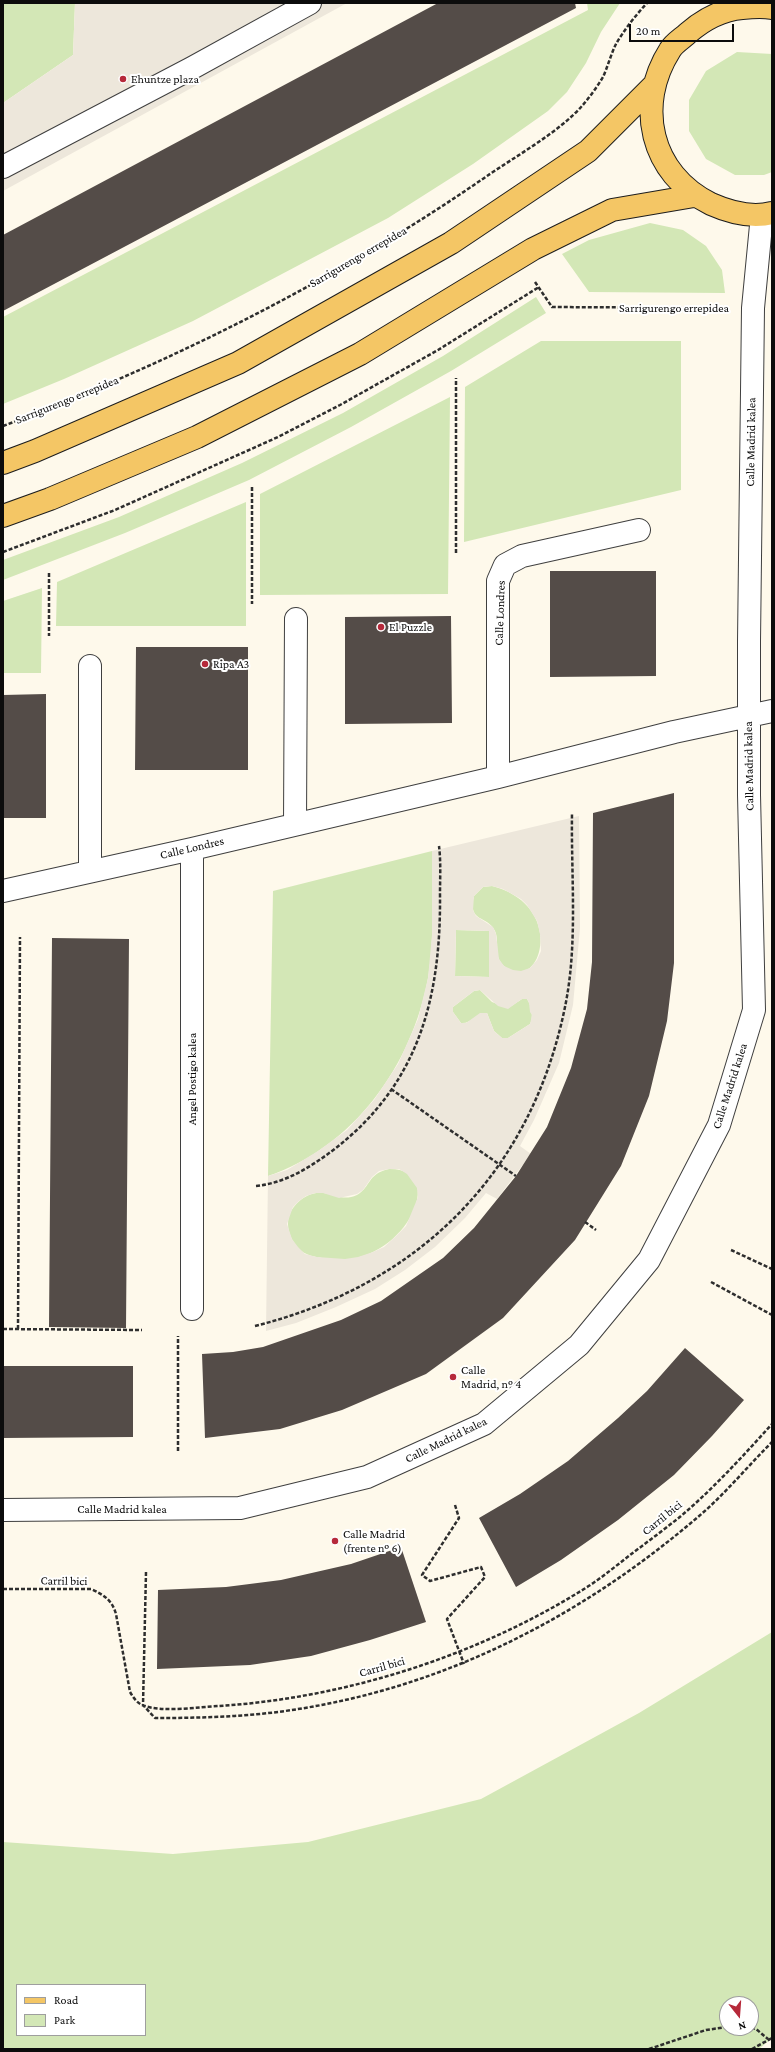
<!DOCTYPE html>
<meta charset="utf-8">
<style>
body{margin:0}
#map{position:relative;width:775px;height:2052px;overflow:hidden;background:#fef9eb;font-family:"Crimson Pro",serif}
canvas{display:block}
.frame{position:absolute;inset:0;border:4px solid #0c0c0c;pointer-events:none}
.legend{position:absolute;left:16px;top:1984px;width:130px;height:52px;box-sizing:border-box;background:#fff;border:1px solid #9e9e9e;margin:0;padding:5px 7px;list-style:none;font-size:12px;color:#0c0c0c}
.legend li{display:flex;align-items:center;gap:8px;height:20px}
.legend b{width:20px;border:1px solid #9e9e9e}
.north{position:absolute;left:719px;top:1996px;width:40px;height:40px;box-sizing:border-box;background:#fff;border:1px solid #9e9e9e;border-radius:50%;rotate:163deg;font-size:11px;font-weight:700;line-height:16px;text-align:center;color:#0c0c0c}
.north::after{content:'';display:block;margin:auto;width:14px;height:18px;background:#b6293a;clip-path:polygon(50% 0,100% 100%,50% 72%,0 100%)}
.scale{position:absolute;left:629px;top:24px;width:105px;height:18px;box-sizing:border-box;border:2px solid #0c0c0c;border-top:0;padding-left:5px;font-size:12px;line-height:14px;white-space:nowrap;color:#0c0c0c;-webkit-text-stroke:3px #fff;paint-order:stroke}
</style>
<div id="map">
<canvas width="775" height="2052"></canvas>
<div class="frame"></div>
<ul class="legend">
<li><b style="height:5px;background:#f4c665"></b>Road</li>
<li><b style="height:11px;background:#d3e7b6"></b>Park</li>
</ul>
<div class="north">N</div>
<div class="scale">20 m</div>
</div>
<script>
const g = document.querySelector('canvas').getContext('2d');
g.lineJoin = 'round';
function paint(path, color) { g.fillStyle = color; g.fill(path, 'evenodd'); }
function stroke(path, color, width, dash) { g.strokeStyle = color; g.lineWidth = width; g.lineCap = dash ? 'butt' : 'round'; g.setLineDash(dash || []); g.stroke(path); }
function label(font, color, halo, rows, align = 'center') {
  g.font = font + ' "Crimson Pro",serif'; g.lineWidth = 4; g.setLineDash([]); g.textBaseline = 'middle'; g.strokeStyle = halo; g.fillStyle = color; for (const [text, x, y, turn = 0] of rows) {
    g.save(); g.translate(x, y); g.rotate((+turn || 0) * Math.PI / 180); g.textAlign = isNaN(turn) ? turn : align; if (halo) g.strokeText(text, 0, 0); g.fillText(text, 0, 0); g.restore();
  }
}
const green = new Path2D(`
 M3,3h72l-2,52 -70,48z
 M587,3h33l-19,29 -15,31 -19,29 -19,19 -75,53 -85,54 -195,103 -129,58 -61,25v-87l585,-307z
 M737,52l35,2v118l-8,3h-29l-29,-16 -17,-28v-31l17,-29z
 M650,223l33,7 23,16 16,24 3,23 -136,-1 -27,-38 27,-14z
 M536,297l10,16 -95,58 -100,56 -102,53 -124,53 -122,47v-20l116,-43 123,-54 101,-50 100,-57z
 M541,341h140v149l-217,52 1,-155z
 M450,397l-2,197 -188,1v-101z
 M246,502v124h-190l1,-44z
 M42,588l-1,85h-38v-72z
 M432,851c0,42 3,86 -4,127 -16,87 -74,169 -160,198l5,-285z
 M492,886c77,20 48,111 12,80 -11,-9 -4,-24 -9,-35 -7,-16 -28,-8 -21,-35l9,-9z
 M456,930l33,1v46l-34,-1z
 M480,990l12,12 16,6 14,-9h5c4,6 7,18 3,25l-22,14h-6l-8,-7 -7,-18c-10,0 -16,11 -26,10l-8,-11v-5l21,-16z
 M389,1169c64,-1 12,102 -61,90 -12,-2 -23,-3 -31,-12 -7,-9 -11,-20 -8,-31 5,-14 20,-25 35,-23 12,2 20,8 33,2 14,-8 10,-21 32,-26z
 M772,1632v406l-13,11h-756v-207l170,12 135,-12 173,-43 158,-86zM17,1985h128v50h-128zM727,2004h24v24h-24z`);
const plaza = new Path2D(`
 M75,3h272l-344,188v-88l70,-48z
 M579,816l1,112 -7,77 -14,58 -25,57 -14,26 11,8 -34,45 -11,-6 -21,25 -30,29 -30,23 -30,19 -39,18 -40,16 -30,8 2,-155 19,-6 31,-19 29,-21 27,-30 24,-36 20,-45 10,-41 4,-43v-84zM492,886l11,3 18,10 6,6 10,16 3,13 1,17 -4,9 -7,8 -9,3 -8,-1 -9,-4 -5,-7 -3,-25 -3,-7 -17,-11 -3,-6 1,-14 9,-9zM456,930l33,1v46l-34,-1zM480,990l18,16 10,3 14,-10h5l2,4 1,9 2,3 -2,9 -22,14h-6l-8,-7 -7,-18h-7l-14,10h-5l-8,-11v-5l21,-16zM389,1169h10l8,5 10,14 1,9 -12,29 -11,11 -11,10 -11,5 -15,5 -13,2 -28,-2 -12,-3 -7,-7 -6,-8 -5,-15 6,-17 6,-6 7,-5 9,-3h8l16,5 18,-4 6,-4 9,-13 7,-6z`);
const building = new Path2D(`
 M438,3h137l1,5 -573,303v-76z
 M550,571h106v105l-106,1z
 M451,616l1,107 -107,1v-107z
 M136,647h112v123h-113z
 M46,694v124h-43v-123z
 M674,793v170l-7,58 -18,75 -28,70 -46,74 -72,78 -77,56 -84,36 -62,19 -75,9 -3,-84 31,-2 30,-5 78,-27 40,-19 62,-43 31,-30 42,-52 31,-49 24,-59 16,-59 5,-47 1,-149z
 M52,938l77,1 -3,389 -77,-1z
 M685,1348l59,52 -32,36 -38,39 -56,45 -57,40 -45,27 -37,-69 41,-24 48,-33 50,-43 29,-27z
 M3,1366h130v71l-130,1z
 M401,1547l25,75 -56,18 -59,16 -61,9 -93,4 1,-79 68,-3 55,-7 70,-16z`);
const path = new Path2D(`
 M535,282l17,25 172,1
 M3,426c170,-64 335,-147 484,-250 29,-20 72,-44 95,-70 7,-8 15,-19 21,-29 5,-11 8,-23 13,-33 8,-14 20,-29 31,-41
 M252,487v117
 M3,552l112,-42 163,-73 62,-32 98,-55 101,-63
 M456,553v-175
 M49,573v63
 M391,1089l125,87
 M256,1186c29,-3 53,-18 76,-35 87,-66 109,-153 108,-257 0,-16 1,-32 -1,-48
 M585,1222l11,8
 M731,1250l41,19
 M711,1282l61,33
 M255,1326c163,-41 276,-152 310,-319 13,-63 6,-130 7,-194
 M3,1329l139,1
 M18,1329l2,-392
 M178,1451v-115
 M455,1505l4,13 -37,57 8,6 51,-14 4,10 -38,42 17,45
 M146,1572l-3,133 12,13c43,0 87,-1 130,-7 159,-22 301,-96 421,-201 23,-21 44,-46 66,-68
 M3,1589h88c13,6 21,11 25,25l14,78c3,5 6,10 12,13 20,8 56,2 77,1 126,-8 258,-50 365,-117 18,-11 34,-25 50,-37 16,-12 32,-24 47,-36 33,-28 62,-60 91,-92
 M751,2028l5,1 12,10
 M649,2049l57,-19 21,-3
 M752,2049l20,-11`);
const minor = new Path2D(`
 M3,167l189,-99 118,-65
 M498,777v-196l7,-16 17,-9 117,-26
 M295,824l1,-205
 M192,849v460
 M90,871v-205
 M3,891l189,-42 306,-72 176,-45 98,-21
 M3,1510l237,-2 127,-31 117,-53 95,-79 70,-85 70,-135 35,-115 -5,-215v-154l4,-333 9,-93`);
const major = new Path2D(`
 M772,8c-10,-2 -20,-1 -30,0 -21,2 -38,11 -54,25 -5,5 -14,10 -18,17 -35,55 -20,124 41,154 18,8 41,14 61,9
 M3,463l32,-12 203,-88 213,-120 137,-92 65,-65
 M3,516l47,-17 147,-62 163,-83 173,-105 79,-39 82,-14`);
const markers = [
 [123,79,4,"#b6293a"],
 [381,627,4,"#b6293a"],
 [205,664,4,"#b6293a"],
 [453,1377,4,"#b6293a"],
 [335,1541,4,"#b6293a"]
];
const poiNames = [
 ["Ehuntze plaza",131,79],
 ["El Puzzle",389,627],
 ["Ripa A3",213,664],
 ["Calle",461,1370],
 ["Madrid, nº 4",461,1384],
 ["Calle Madrid",343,1534],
 ["(frente nº 6)",343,1548]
];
const streetNames = [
 ["Sarrigurengo errepidea",358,257,-30],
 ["Sarrigurengo errepidea",674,308],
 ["Sarrigurengo errepidea",67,400,-22],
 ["Calle Madrid kalea",751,442,-89],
 ["Calle Londres",500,613,-88],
 ["Calle Madrid kalea",749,766,-91],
 ["Calle Londres",192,848,-13],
 ["Angel Postigo kalea",192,1079,-90],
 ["Calle Madrid kalea",730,1086,-72],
 ["Calle Madrid kalea",446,1440,-26],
 ["Calle Madrid kalea",122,1509],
 ["Carril bici",662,1518,-39],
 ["Carril bici",64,1581,1],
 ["Carril bici",382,1667,-16]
];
paint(green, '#d3e7b6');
paint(plaza, '#ede7db');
paint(building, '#544c48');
stroke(minor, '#3f3f3f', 24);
stroke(major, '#1d1d1d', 24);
stroke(path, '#2e2e2e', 2.5, [4, 2]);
stroke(minor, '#fff', 22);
stroke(major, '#f4c665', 22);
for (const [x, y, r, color] of markers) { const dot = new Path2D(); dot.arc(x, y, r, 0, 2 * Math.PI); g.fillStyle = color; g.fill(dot); stroke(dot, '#fff', 1.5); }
label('12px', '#0c0c0c', '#fff', poiNames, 'left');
label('12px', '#0c0c0c', '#fff', streetNames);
</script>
